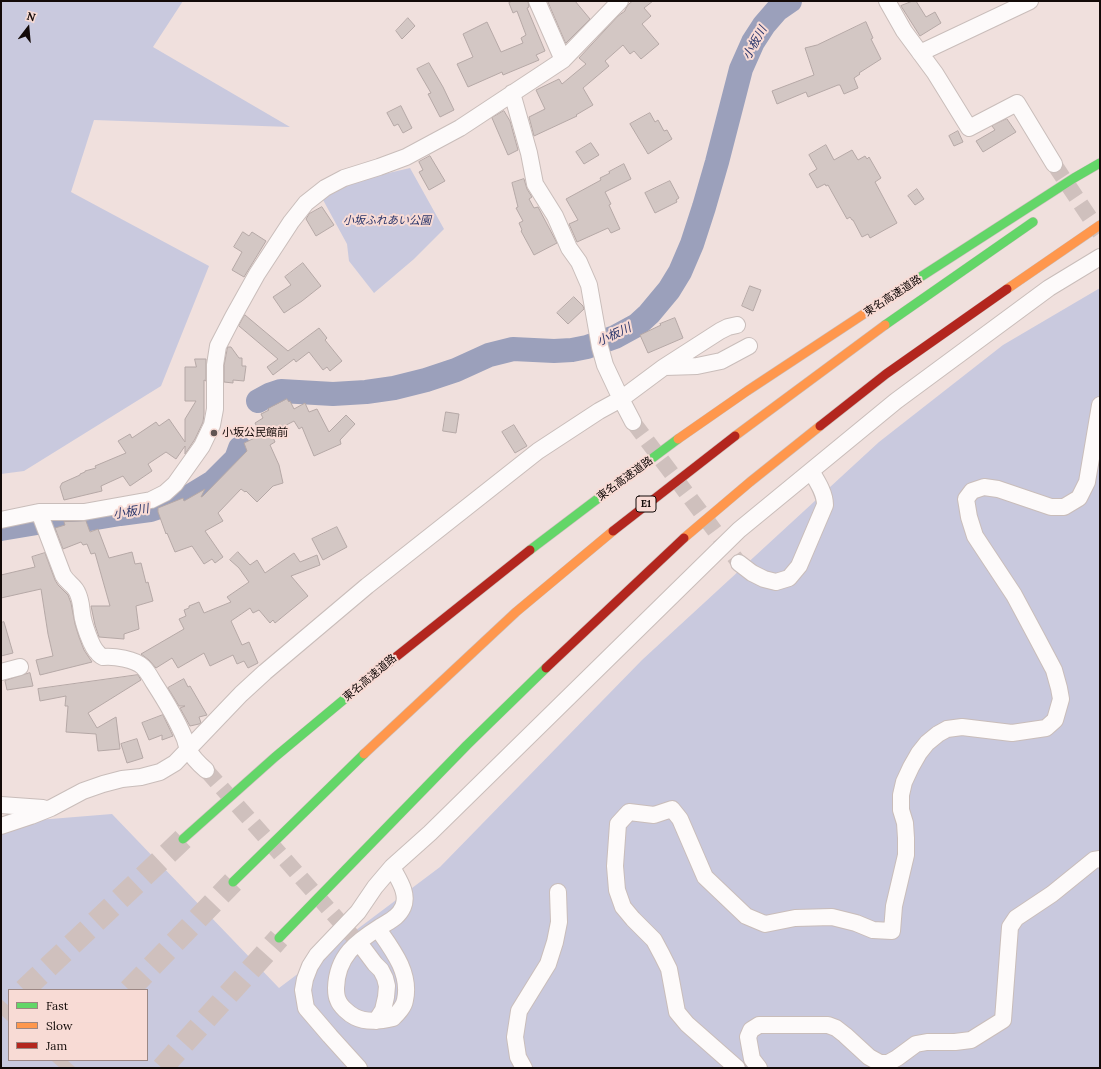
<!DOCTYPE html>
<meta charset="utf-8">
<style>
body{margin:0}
#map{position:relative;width:1101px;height:1069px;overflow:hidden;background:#f0e0dd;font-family:Lora,serif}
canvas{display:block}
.frame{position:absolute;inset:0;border:2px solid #130a08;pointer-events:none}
.legend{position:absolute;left:8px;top:989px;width:140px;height:72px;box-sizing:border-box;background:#f8dbd5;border:1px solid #9c8783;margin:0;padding:5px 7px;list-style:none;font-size:12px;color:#130a08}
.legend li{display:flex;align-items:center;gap:8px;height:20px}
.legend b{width:20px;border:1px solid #9c8783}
.north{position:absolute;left:8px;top:8px;width:40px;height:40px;-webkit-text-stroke:3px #f8dbd5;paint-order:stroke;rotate:16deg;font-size:11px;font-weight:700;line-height:16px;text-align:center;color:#130a08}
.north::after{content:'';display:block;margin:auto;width:14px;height:18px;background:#130a08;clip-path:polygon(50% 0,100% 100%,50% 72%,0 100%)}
</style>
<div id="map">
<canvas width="1101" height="1069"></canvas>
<div class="frame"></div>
<ul class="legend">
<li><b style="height:5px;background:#63d668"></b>Fast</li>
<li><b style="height:5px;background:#ff974d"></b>Slow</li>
<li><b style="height:5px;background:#b3261e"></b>Jam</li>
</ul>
<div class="north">N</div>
</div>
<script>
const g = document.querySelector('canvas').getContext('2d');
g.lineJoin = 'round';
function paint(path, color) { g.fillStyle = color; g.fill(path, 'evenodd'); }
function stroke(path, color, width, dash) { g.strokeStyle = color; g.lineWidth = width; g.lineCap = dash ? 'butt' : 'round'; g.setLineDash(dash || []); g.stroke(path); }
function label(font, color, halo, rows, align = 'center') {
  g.font = font + ' Lora,"Noto Sans JP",serif'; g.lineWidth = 4; g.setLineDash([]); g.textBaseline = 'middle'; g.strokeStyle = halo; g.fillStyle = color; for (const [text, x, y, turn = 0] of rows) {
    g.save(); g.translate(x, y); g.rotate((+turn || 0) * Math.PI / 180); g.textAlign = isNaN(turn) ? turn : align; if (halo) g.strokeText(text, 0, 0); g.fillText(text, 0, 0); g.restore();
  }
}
const green = new Path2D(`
 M1,1h182l-30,46 137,80 -196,-7 -23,72 138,74 -48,120 -137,85 -23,3z
 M410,168l34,61 -30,30 -40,34 -25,-32 -2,-17 -25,-46 28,-16z
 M1100,288v780h-1099v-245l111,-9 167,174 161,-121 202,-207 237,-218 124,-97zM9,990h138v70h-138z`);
const river = new Path2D(`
 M258,401l11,-6 12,-4 52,3 33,-2 28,-4 32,-8 30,-10 33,-15 24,-6 41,2 18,-1 15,-3 28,-10 22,-12 12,-11 20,-24 11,-18 12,-28 12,-37 13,-45 24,-93 12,-27 11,-17 13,-15 13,-9
 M1,529l54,-9h29l36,-6 30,-4 12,-4 28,-10 23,-14 23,-23 4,-11`);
const building = new Path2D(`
 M513,1h15l1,6 -2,1 18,43 -9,4 3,5 -36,15 -1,-3 -34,15 -11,-23 16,-7 -10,-23 24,-12 14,30 22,-9 -2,-5 5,-3 -9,-24 -4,2 -4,-10z
 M548,1h27l15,18 -24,24z
 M633,1h20l-9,7 7,8 -9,8 17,20 -18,15 -7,-8 -4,3 -7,-9 -18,16 4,5 -26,22 10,17 -17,10 1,1 -43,20 -5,-19 16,-8 -9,-19 23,-11 3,5 24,-20 -7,-6 39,-42 7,-5v-1l3,-5z
 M913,1h3l10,16 9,-5 6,11 -21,13 -19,-30z
 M408,18l7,8 -13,13 -6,-8z
 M866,22l7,16 -2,1 10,20 -22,14 1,1 -6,4 4,10 -14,6 -4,-9h-2l-30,12 -2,-5 -29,12 -5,-13 42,-16 -9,-27 12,-3z
 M429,63l14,24 11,23 -14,7 -12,-23 3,-1 -14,-24z
 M401,106l11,22 -9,5 -5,-9 -4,2 -7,-13z
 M504,111l6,10 8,29 -10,5 -16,-37z
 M650,113l5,9 3,-2 6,11 3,-1 5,9 -24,15 -18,-30z
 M1007,119l9,13 -33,20 -7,-11 19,-11 -3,-4z
 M958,131l5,11 -9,4 -5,-10z
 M591,143l8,12 -15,9 -8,-12z
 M826,145l8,15 18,-10 6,10 7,-4 2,3 2,-2 12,21 -6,4 22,41 -27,15 -2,-4 -6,3 -9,-17h-1l-2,-3 -3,2 -19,-34 -2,1 -1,-2 -8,4 -8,-14 8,-5 -8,-14z
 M430,156l15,25 -16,9 -10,-18 4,-2 -4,-8z
 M624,164l7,15 -26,13 6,12 -2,1 11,24 -9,4 -3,-5 -31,14 -8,-18 9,-4 -12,-21 35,-19 -1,-2 10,-5 -1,-1z
 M524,179l3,10 5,8 -3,2 5,9 4,-1 19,36 -23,12 -13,-24 1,-1 -3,-7 4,-2 -7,-13 2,-1 -6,-24z
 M670,181l9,17 -3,2 1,2 -22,11 -10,-20z
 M917,189l7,10 -9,6 -7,-9z
 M322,207l12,18 -18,11 -10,-17 3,-5z
 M243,232l6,4 3,-4 14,9 -22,36 -12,-7 10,-18 -8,-5z
 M303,263l18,23 -19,15 -18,12 -11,-16 18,-12 -6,-8z
 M750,286l11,4 -8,21 -11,-5z
 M574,297l9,9 1,3 -16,15 -11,-11z
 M245,315l43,36 31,-23 8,10 -2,2 17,21 -12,10 -3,-4 -4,3 -14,-18 -13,10 -2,-3 -21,16 -6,-8 11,-8 -39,-33z
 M675,318l8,20 -35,15 -8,-18 21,-10 -1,-1z
 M228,347h3l8,11h3v8h4l-2,15 -11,-1v3l-9,-1v-16z
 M195,359h11v22l-2,-1v34l-1,8 -8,17 -10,15v-8l-9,13 -10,-7 -18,12 4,7 -22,15 -7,-10 -22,10 1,5 -38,9 -4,-13 2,-4 18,-8v-1l5,-2v-1l11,-3 -1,-2 31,-13 -8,-12 12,-7 2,4 24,-16 3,4 10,-7 16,23v-23l11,-18h-11v-34h11z
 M287,399l2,3 1,-1 4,8 11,-6 4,9 8,-3 12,23 17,-17 9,9 -15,16 1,4 -27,12 -12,-29 -3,2 -5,-8 -23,12 4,9 -5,3 9,20 4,18 -10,3 -16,16 -11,-11 -1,1 -4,-3 -23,24 5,8 -18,10 18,26 -8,6 -3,-4 -8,5 -12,-18 -17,6 -8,-19 -1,1 -8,-22v-4l25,-10 1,3 21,-12 -4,8 2,-1 44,-45 -3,-8 17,-8 -6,-12 8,-5 -2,-4 8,-4 -1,-1z
 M446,412l13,2 -3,19 -13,-2z
 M514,425l13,21 -12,7 -13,-21z
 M86,521l4,11 8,-3 11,29 23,-6 3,12 6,-1 5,20 2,-1 5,19 -17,5 3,23 -15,5v5l-25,-2 -4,-12 -4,-19h19l-15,-53 -4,1 -4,-10 -4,1 -2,-3 -18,7 -8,-21 10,-3 -1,-3z
 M337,527l10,20 -24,13 -11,-21z
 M238,552l12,13 7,-5 8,13 29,-20 6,9 17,-7 3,10 -29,11 17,20 -33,27 -2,-3 -3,3 -11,-13 -6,3 -3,-5 -19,13 11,24 7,-3 9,21 -10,5 -4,-7 -7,3 -4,-9 -23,11 -6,-13 -26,15 -6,-10 -16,10 -7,-8 -8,-6 43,-25 -5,-10 7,-3 -2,-6 5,-2v-2l10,-4 5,11 27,-11 -4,-5 22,-15 -10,-14 -9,-8z
 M45,553l10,27 3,5 10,10 3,8 4,21 4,13 5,13 8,12 -52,13 -4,-15 17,-4 -5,-22 -7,-45 -40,9v-23l34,-8 -3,-10z
 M4,622l9,31 -12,3v-33z
 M30,673l3,13 -26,4 -2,-9z
 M138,675l3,5 -53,33 9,15 19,-11 4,32 -22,2 -2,-17 -30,-2 2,-26h-3l1,-10 -26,5 -2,-12z
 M184,679l4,8 2,-1 17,29 -8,2 2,6 -2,1 -9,2 -10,-18 5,-2h-6l-11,-18z
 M163,715l10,21 -11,4v-5l-13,5 -7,-17z
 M137,739l6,19 -16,5 -6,-19z`);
const streetTunnel = new Path2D(`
 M1054,164l46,69
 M633,422l106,141
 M206,770l157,178`);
const highwayTunnel = new Path2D(`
 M24,990l159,-151
 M129,990l104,-108
 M1,1015l8,-9
 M60,1068l7,-8
 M162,1068l117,-130`);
const street = new Path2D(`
 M537,1l26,59
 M887,1l17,30 31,42 34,55 48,-25 37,61
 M920,53l110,-52
 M665,367l32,-1 24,-5 28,-15
 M633,422l-12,-23 43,-32 56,-36 8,-4 9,-2
 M39,512l24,63c5,9 12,10 15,19 3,7 3,12 4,19 1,9 9,34 16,40 1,2 3,3 5,4 11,-1 32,2 40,10 5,5 8,11 11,16 11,17 22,35 30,54 2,4 2,8 4,12 4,8 11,15 18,21
 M1,520l38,-8h45l67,-12 14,-7 10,-9 27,-38 10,-21 3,-16v-44l3,-19 15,-29 24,-43 34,-52 15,-19 19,-15 19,-10 35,-11 27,-10 54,-29 103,-68 57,-59
 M739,563l13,10 12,6 12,3 13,-4 10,-12 26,-61c0,-12 -8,-24 -14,-34
 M1,672l19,-5
 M1,805l42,3
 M1,826l30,-10 20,-8 32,-17 20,-7 19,-5 19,-2 19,-5 15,-9 66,-69 24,-22 102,-86 171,-135 61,-40 22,-12 -16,-34 -5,-18 -11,-62 -10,-23 -10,-14 -14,-32 -20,-32 -6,-31 -17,-60
 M378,929c14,20 33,44 27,71 -1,7 -7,13 -12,18 -12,3 -26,5 -38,-1 -6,-3 -15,-11 -17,-17 -2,-4 -2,-9 -2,-12 1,-32 20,-46 44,-61 9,-6 18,-9 23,-20 6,-14 -5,-28 -11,-40
 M363,948l12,16 6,6 4,8 2,8 -1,11 -3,13 -7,11
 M359,1068l-29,-32 -24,-28 -3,-18 2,-11 5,-13 7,-11 41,-43 17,-25 17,-20 38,-34 309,-303 157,-129 153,-113 51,-31
 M524,1068l-6,-11 -3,-20 4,-26 29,-47 7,-22 4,-20 -1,-30
 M737,1068l-50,-44 -10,-12 -8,-43 -7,-14 -8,-15 -21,-21 -10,-12 -6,-17 -2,-24 3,-42 11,-12 25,3 18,-6 8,10 25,58 41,39 19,8 30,-6 37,-1 24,6 17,7 19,1 2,-25 12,-51v-17l-1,-15 -4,-13v-15l3,-13 7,-15 8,-14 8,-10 11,-9 9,-5 15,-2 50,6 34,-5 9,-8 6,-21 -2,-11 -5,-18 -18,-34 -22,-41 -39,-59 -6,-19 -3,-18 6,-8 12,-4 14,2 53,18h13l15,-9 8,-16 13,-77
 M759,1068l-7,-9 -4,-22 3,-7 8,-5h69l8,3 9,7 24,22 11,6h8l9,-5 19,-14 11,-2h28l16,-2 32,-20 7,-93 6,-9 36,-24 42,-34 6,-1`);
const fast = new Path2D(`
 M891,296l183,-118 26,-15
 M885,325l148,-103
 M530,550l62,-47 86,-64
 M183,839l92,-82 102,-85
 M233,882l131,-128
 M279,938l188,-193 79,-77`);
const slow = new Path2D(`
 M1007,289l93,-64
 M735,436l150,-111
 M678,439l69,-48 144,-95
 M684,538l66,-56 70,-56
 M364,754l152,-142 97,-81`);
const jam = new Path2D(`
 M820,426l66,-52 121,-85
 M613,531l122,-95
 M546,668l138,-130
 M377,672l153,-122`);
const markers = [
 [214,433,4,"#605553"]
];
const shields = [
 [646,504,20]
];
const shieldNames = [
 ["E1",646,504]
];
const parkNames = [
 ["小坂ふれあい公園",387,221]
];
const streetNames = [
 ["東名高速道路",893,296,-33],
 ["東名高速道路",625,479,-36],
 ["東名高速道路",370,678,-40]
];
const poiNames = [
 ["小坂公民館前",222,433]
];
const waterNames = [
 ["小板川",755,43,-61],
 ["小板川",614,335,-25],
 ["小板川",131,512,-10]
];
paint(green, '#c9c9de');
stroke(river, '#9ba0bb', 24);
paint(building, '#d3c7c4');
stroke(building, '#b5a8a6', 1);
stroke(streetTunnel, '#cfc0bd', 16, [16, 8]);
stroke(highwayTunnel, '#cfc0bd', 22, [22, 11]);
stroke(street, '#c9bdba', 18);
stroke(fast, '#c9bdba', 10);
stroke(slow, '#c9bdba', 10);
stroke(jam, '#c9bdba', 10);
stroke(street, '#fdfafa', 16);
stroke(fast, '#63d668', 9);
stroke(slow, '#ff974d', 9);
stroke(jam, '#b3261e', 9);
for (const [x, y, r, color] of markers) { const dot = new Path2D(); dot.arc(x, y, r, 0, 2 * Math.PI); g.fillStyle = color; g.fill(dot); stroke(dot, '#f8dbd5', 1.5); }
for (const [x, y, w] of shields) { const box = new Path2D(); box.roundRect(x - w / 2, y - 8, w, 16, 3); g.fillStyle = '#f8dbd5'; g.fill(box); stroke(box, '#130a08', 1); }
label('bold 10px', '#130a08', null, shieldNames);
label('italic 11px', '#273369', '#f8dbd5', parkNames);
label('11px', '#130a08', '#f8dbd5', streetNames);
label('11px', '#130a08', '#f8dbd5', poiNames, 'left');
label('italic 12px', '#28346a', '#f8dbd5', waterNames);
</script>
